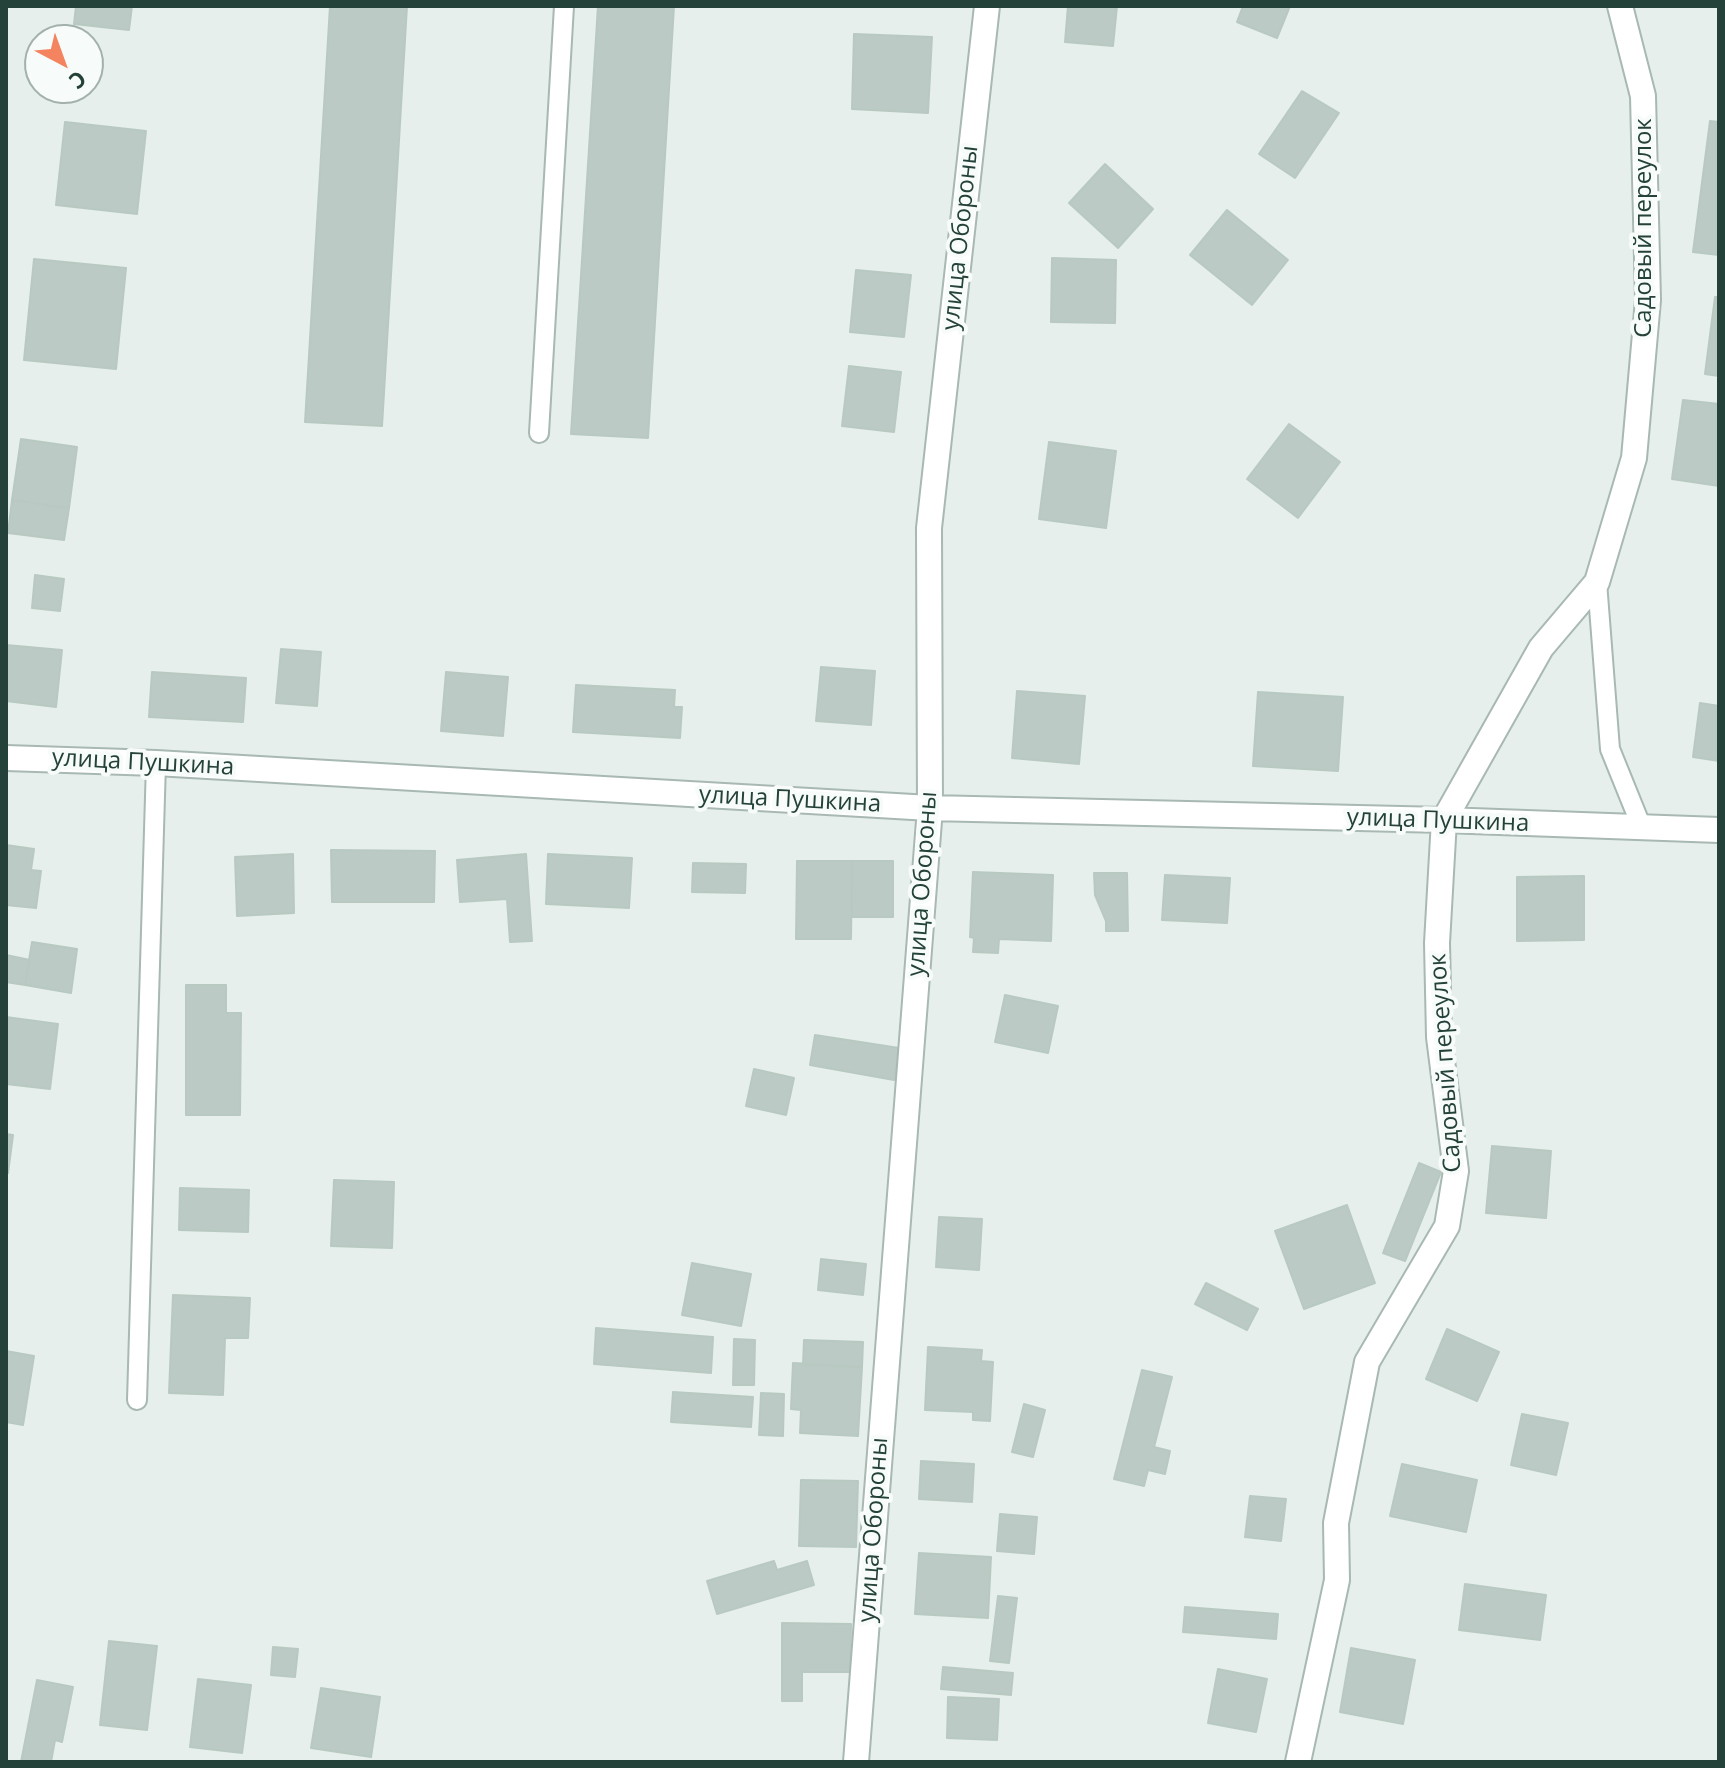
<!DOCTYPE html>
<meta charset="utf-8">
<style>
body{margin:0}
#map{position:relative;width:1725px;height:1768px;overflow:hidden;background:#e6efeb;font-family:"Open Sans",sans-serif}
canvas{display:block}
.frame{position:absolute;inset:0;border:8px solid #24423a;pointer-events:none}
.north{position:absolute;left:24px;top:24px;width:80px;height:80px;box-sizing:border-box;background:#f7fbf9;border:2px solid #a3b1ad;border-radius:50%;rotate:139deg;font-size:22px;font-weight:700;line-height:32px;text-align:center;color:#24423a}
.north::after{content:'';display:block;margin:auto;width:28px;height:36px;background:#f4845f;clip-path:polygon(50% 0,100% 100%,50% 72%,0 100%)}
</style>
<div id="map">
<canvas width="1725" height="1768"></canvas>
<div class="frame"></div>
<div class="north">С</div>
</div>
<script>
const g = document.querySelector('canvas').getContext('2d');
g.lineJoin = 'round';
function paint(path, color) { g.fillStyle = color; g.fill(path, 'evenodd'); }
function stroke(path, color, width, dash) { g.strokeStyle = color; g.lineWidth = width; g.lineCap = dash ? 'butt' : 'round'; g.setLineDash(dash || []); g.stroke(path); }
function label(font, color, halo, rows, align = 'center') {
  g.font = font + ' "Open Sans",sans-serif'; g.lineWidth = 8; g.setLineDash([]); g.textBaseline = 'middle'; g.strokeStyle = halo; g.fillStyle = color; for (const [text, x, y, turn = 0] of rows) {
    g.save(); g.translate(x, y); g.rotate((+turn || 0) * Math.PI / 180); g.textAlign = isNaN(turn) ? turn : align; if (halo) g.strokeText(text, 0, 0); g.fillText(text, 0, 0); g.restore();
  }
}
const building = new Path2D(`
 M76,6h56l-3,24 -55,-6z
 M330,6h77l-25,420 -77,-4z
 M598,6h76l-26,432 -77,-4z
 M1068,6h49l-4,40 -48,-4z
 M1243,6h47l-13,32 -40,-16z
 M854,34l78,3 -4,76 -76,-4z
 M1302,91l37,22 -44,65 -36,-24z
 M1710,121l9,1v133l-26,-3z
 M65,122l81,9 -9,83 -81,-9z
 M1105,164l48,45 -35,39 -49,-45z
 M1227,210l61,50 -36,45 -62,-50z
 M1052,258l64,2 -1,63 -64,-1z
 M34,259l92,9 -10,101 -92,-9z
 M856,270l55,5 -7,62 -54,-5z
 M1715,297h4v79l-14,-2z
 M849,366l52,6 -7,60 -52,-6z
 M1683,400l36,4v82l-47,-7z
 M1289,424l51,38 -42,56 -51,-39z
 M21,439l56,8 -8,61 -57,-8z
 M1049,442l67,9 -10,77 -67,-9z
 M12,500l57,8 -5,32 -56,-7z
 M35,575l29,4 -4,32 -28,-3z
 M6,645l56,5 -6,57 -50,-6z
 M281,649l40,3 -4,54 -41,-3z
 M821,667l54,4 -4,54 -55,-4z
 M152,672l94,6 -3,44 -94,-5z
 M446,672l62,5 -5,59 -62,-5z
 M576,685l99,5 -1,17h8l-2,31 -107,-6z
 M1017,691l68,5 -6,68 -67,-6z
 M1258,692l85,5 -5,74 -85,-5z
 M1700,703l19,3v55l-26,-4z
 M6,845l28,4 -3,21 10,1 -5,37 -30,-3z
 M331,850l104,1 -1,51h-102z
 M293,854l1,59 -57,3 -2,-59z
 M526,854l6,87 -22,1 -3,-43 -47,3 -3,-42z
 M548,854l84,4 -3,50 -83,-4z
 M797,861h55l-1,78h-55z
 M852,861h41v56h-41z
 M693,863l53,1 -1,29 -53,-1z
 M973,872l80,3 -2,66 -52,-2 -1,14 -25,-1 1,-14 -4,-1z
 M1094,873h33l1,58h-22v-10l-11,-26z
 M1165,875l65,3 -3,45 -65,-3z
 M1584,876v64l-67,1v-64z
 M32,942l45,7 -6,44 -46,-8z
 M6,955l24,5 -5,25 -19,-3z
 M186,985h40v28h15l-1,102h-54z
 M1005,995l53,11 -10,47 -53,-11z
 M6,1017l52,7 -8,65 -44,-5z
 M815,1035l84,13 -5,32 -84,-15z
 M754,1069l40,9 -8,37 -40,-9z
 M6,1134l7,1 -5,38h-2z
 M1492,1146l59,5 -5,67 -60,-5z
 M1419,1163l22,9 -36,89 -22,-8z
 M334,1180l60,2 -2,66 -61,-2z
 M180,1188l69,2 -1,42 -69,-2z
 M1347,1205l28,78 -71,26 -29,-78z
 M939,1217l43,2 -3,51 -43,-3z
 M821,1259l45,5 -3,31 -45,-5z
 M692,1263l59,11 -10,52 -59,-11z
 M1206,1283l52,26 -11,21 -52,-26z
 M173,1295l77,3 -2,40h-23l-2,57 -54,-2z
 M596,1328l117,9 -2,36 -117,-9z
 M1447,1329l52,23 -22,49 -51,-22z
 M734,1339l21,1 -1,45h-21z
 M804,1340l59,2 -1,25 -59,-2z
 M928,1347l54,3 -1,11 12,1 -3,59 -17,-1v-8l-48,-2z
 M6,1351l28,5 -11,69 -17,-3z
 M793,1363l69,4 -4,69 -58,-3 1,-23 -10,-1z
 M1142,1370l30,7 -18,70 16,4 -5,23 -17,-4 -4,16 -30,-7z
 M673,1392l80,5 -2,30 -80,-5z
 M761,1393l23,1 -1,42 -24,-1z
 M1024,1404l21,6 -12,47 -21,-5z
 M1522,1414l46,9 -12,52 -45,-10z
 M921,1461l53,3 -2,38 -53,-3z
 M1402,1464l75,16 -11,52 -76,-16z
 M801,1480l57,1 -2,66 -57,-1z
 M1250,1496l36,3 -5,42 -36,-4z
 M1000,1514l37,3 -3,37 -37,-3z
 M919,1553l72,4 -3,61 -73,-4z
 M774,1561l3,9 30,-9 7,24 -97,29 -10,-33z
 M1465,1584l81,11 -6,45 -81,-10z
 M998,1596l19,2 -8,65 -19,-2z
 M1185,1607l93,7 -2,25 -93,-7z
 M782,1623l69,1 -1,48h-48v29h-20z
 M109,1641l48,5 -10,84 -47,-5z
 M273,1647l25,2 -3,28 -24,-2z
 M1351,1648l64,12 -12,64 -63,-12z
 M943,1667l70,6 -2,22 -70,-6z
 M1218,1669l49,10 -11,53 -48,-9z
 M198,1679l53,6 -9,68 -52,-6z
 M37,1680l36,7 -11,55 -7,-2 -4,22h-30z
 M321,1688l59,9 -9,60 -60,-9z
 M948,1697l51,2 -2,41 -50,-2z`);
const lane = new Path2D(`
 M539,433l25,-427
 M1597,582l13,167 32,79
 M137,1400l19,-637`);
const street = new Path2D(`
 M6,758l150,5 774,45 514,12 275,10
 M856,1762l74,-954 -1,-280 58,-522
 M1298,1762l39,-182 -1,-57 31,-161 80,-136 9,-55 -17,-134 -2,-94 7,-123 97,-172 56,-66 37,-124 14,-158 -5,-204 -23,-90`);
const streetNames = [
 ["Садовый переулок",1644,228,-90],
 ["улица Обороны",961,238,-84],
 ["улица Пушкина",143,763,3],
 ["улица Пушкина",790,800,3],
 ["улица Пушкина",1438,821,2],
 ["улица Обороны",923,884,-86],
 ["Садовый переулок",1446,1063,-94],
 ["улица Обороны",874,1530,-86]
];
paint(building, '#bbcac4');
stroke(building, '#b8c9c2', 2);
stroke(lane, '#a8b8b2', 22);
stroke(street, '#a8b8b2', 28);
stroke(lane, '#fff', 18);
stroke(street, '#fff', 24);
label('24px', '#24423a', '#f7fbf9', streetNames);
</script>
